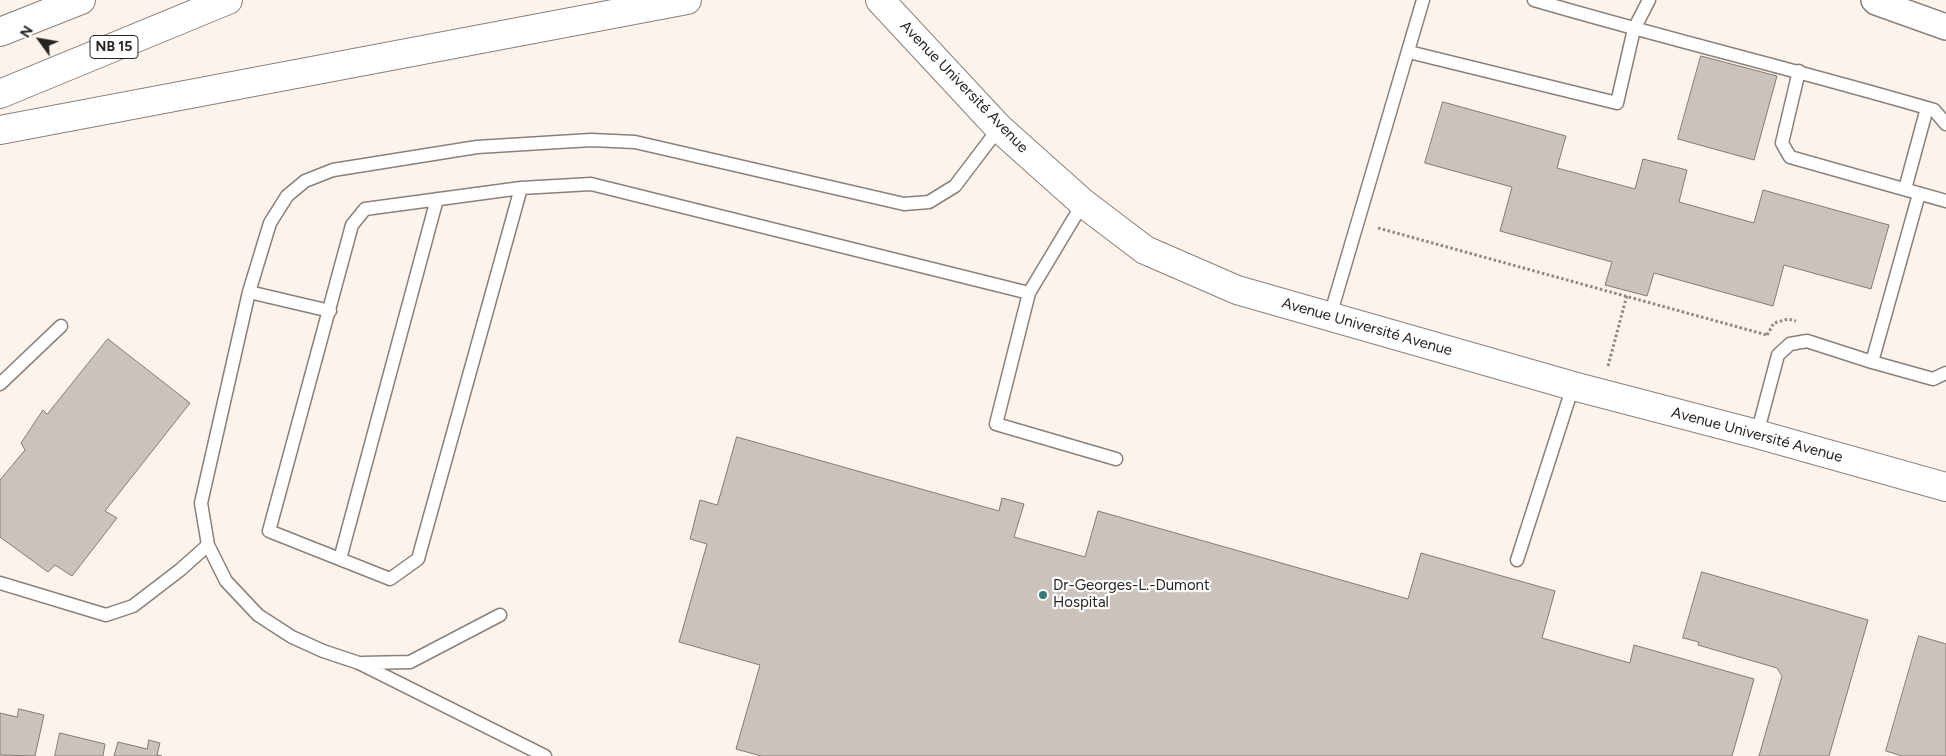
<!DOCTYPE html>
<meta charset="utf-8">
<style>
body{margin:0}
#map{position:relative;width:1946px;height:756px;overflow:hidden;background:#fcf3ec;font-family:Figtree,sans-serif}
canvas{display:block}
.north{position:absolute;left:15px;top:15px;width:50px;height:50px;-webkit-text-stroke:4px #fff;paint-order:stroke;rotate:302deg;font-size:14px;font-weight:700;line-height:20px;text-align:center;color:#272421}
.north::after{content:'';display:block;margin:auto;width:18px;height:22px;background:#272421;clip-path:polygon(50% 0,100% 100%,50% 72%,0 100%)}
</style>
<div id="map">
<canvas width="1946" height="756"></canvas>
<div class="north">N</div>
</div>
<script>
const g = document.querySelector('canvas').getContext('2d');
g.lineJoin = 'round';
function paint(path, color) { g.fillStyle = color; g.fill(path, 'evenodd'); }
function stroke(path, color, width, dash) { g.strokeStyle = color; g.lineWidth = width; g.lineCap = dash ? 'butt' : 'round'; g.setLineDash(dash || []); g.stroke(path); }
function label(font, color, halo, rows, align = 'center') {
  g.font = font + ' Figtree,sans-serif'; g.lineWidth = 4.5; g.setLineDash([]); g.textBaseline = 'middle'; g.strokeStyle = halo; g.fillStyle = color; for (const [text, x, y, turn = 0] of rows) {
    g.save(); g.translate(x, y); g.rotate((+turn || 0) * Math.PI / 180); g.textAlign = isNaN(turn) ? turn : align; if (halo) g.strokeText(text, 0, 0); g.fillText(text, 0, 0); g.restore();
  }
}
const building = new Path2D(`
 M1701,56l76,20 -23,84 -76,-21z
 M1443,102l123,34 -9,32 78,21 8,-30 44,11 -8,32 75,21 9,-33 126,35 -18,64 -87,-24 -11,41 -119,-33 -7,23 -42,-11 7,-23 -112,-31 12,-44 -87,-24z
 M108,339l82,64 -85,108 12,7 -45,58 -17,-11 -7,7 -48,-35v-57l25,-30 -4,-7 22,-33 4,4z
 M737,437l262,74 3,-13 22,6 -10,33 71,20 13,-46 310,88 13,-46 134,38 -13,47 88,25 4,-18 120,34 -22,77h-971l-25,-7 24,-84 -81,-23 28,-98 -17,-5 10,-39 17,5z
 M1702,572l166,48 -39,136h-70l23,-80 -5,-8 -79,-23 1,-3 -16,-4z
 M1919,636l27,8v112h-44l-16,-5z
 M19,709l25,6 -9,41 -35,-1v-42l17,4z
 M60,733l45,11 -2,12h-48z
 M149,740l11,3 -3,12 5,1h-48l4,-14 29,7z`);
const path = new Path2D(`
 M1378,228l389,107
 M1767,335l7,-12 14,-4 8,2
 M1608,366l19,-71`);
const service = new Path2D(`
 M1534,0c133,39 267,71 400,110l12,14
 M1409,52l208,51 17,-74 15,-29
 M1799,71l-17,72 8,14 156,44
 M521,188l-103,371 -28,20 -121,-48 83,-306 13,-16 156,-21 70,-4 438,109
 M1905,189l22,-81
 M1083,203l-54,90 -33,131 120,35
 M249,292l81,19
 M1330,316l93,-316
 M1872,362l47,-168
 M0,384l61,-58
 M1757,434l21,-79 12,-11 17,-3 65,21 61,17 13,-6
 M340,559l97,-360
 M1517,560l56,-174
 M0,583l106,32 27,-9 47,-36 28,-25
 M362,663l48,-1 90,-47
 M545,756l-186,-93 -36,-12 -31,-14 -34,-22 -32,-34 -18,-36 -7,-42 48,-211 21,-69 17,-27 18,-15 28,-11 144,-23 114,-7 44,2 269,62 25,-2 26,-16 44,-58`);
const minor = new Path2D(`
 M1874,0l2,2 70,25`);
const tertiary = new Path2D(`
 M880,0l119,128 84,75 62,47 92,40 336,96 184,48 189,53`);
const motorway = new Path2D(`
 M0,32l81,-32
 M0,94l228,-94
 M0,130l687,-130`);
const markers = [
 [1043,595,5,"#327b78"]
];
const shields = [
 [114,47,48]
];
const shieldNames = [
 ["NB 15",114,47]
];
const streetNames = [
 ["Avenue Université Avenue",964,87,46],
 ["Avenue Université Avenue",1367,327,16],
 ["Avenue Université Avenue",1757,435,15]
];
const poiNames = [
 ["Dr-Georges-L.-Dumont",1053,586],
 ["Hospital",1053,603]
];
paint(building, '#cbc2bc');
stroke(building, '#827a74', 1);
stroke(service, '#89807b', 15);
stroke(minor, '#89807b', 28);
stroke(tertiary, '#89807b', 30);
stroke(motorway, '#89807b', 30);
stroke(path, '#8e8883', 3, [2.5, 2.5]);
stroke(service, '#fff', 12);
stroke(minor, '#fff', 25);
stroke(tertiary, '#fff', 28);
stroke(motorway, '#fff', 28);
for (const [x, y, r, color] of markers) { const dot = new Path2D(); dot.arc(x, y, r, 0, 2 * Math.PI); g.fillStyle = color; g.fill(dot); stroke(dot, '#fff', 2); }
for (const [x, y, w] of shields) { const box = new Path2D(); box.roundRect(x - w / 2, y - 11.5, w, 23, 4); g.fillStyle = '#fff'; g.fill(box); stroke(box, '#272421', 1); }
label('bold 14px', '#272421', null, shieldNames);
label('15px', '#272421', '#fff', streetNames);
label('15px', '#272421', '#fff', poiNames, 'left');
</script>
